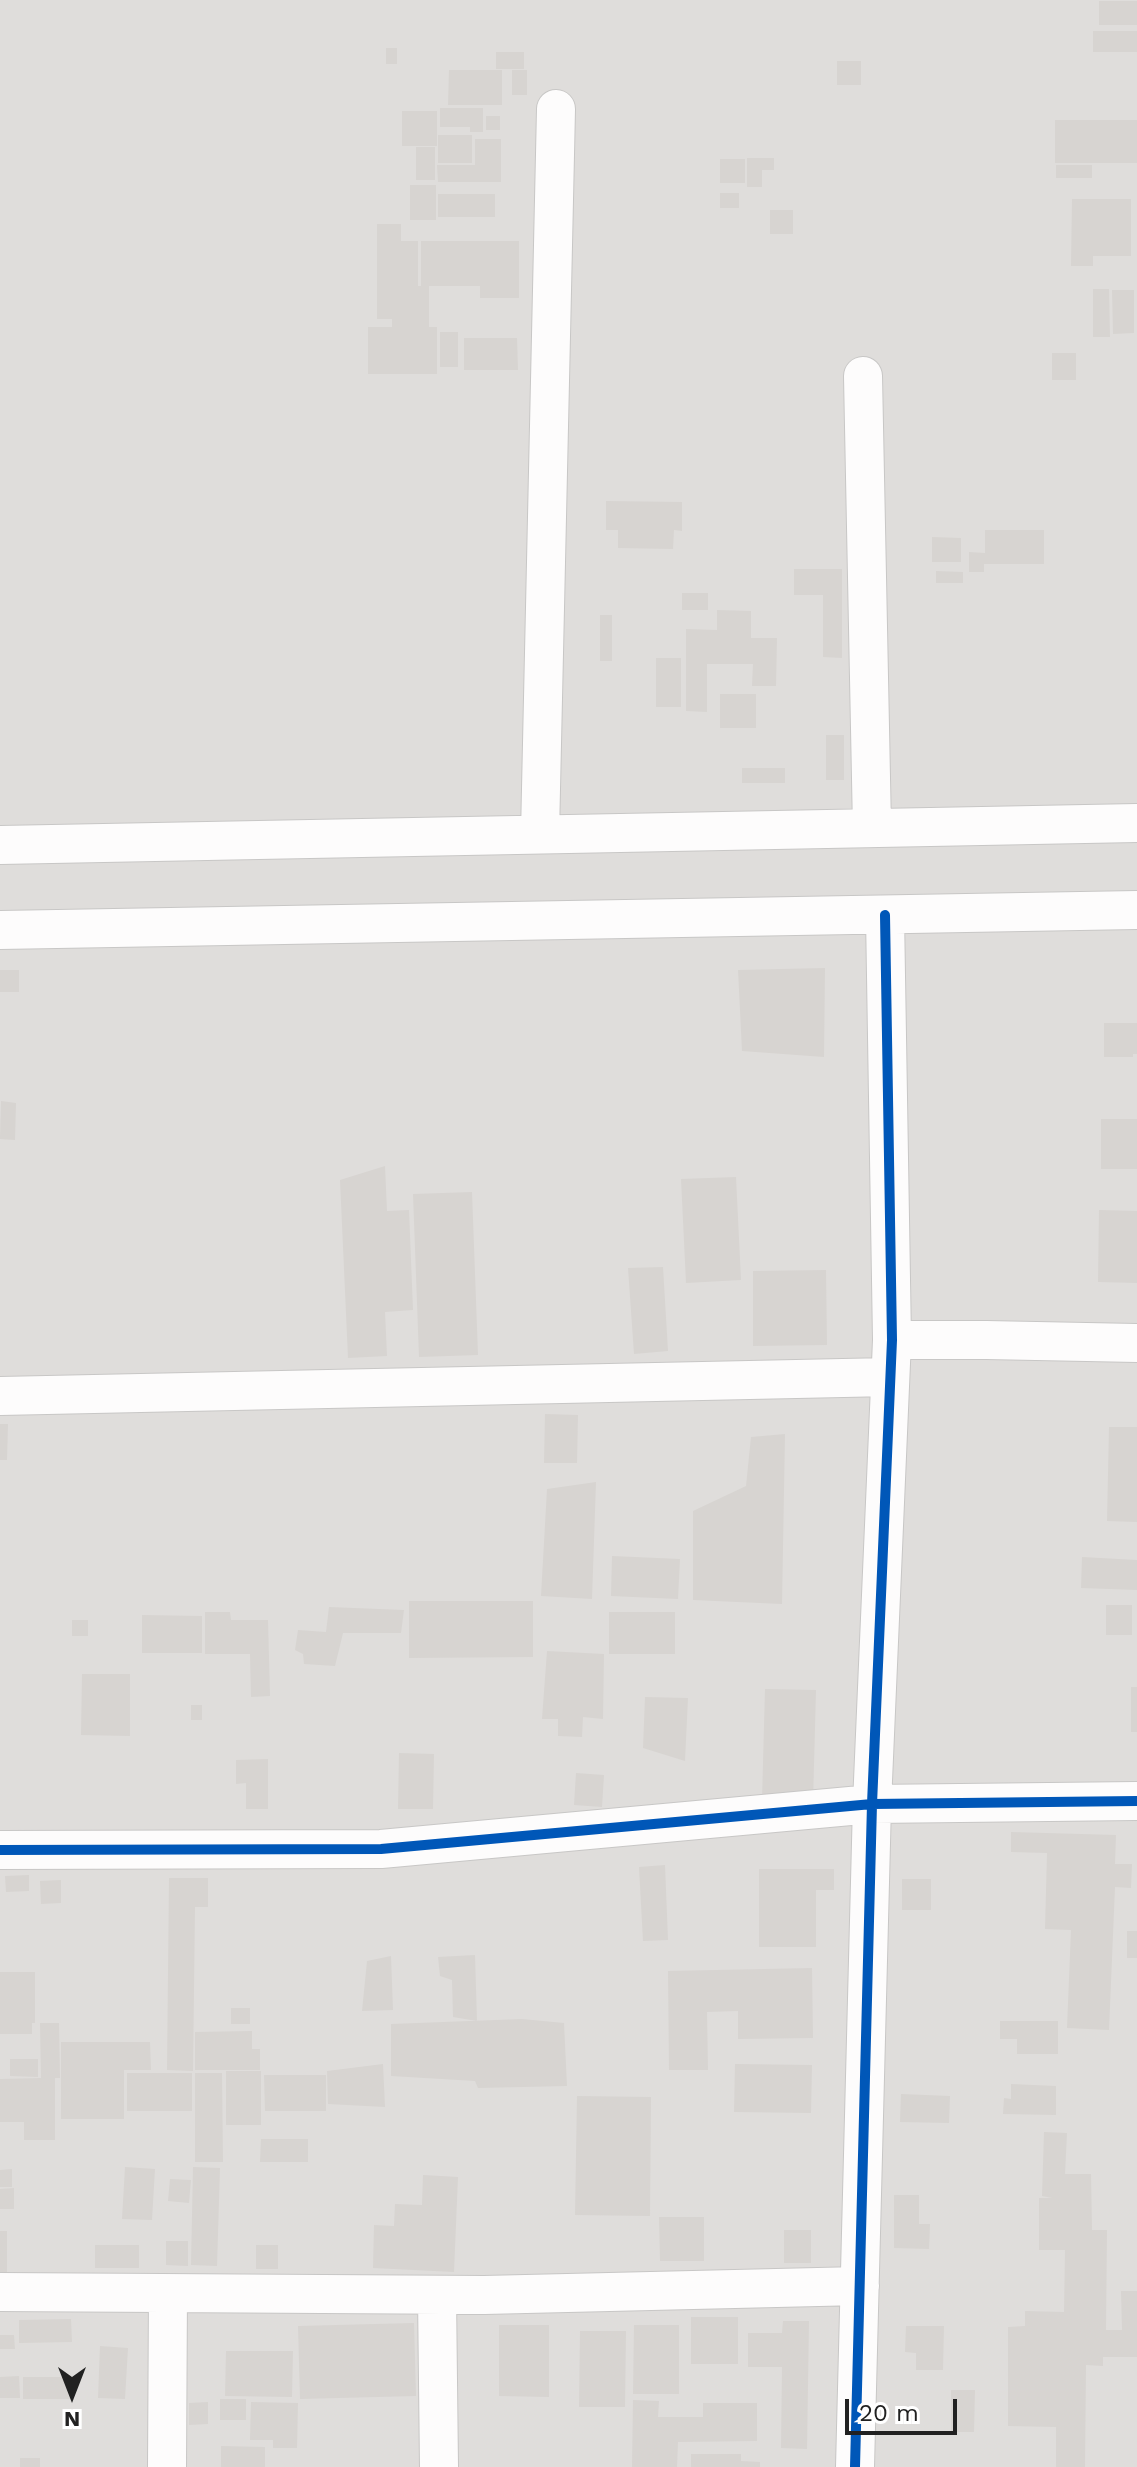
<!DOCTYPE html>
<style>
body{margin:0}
#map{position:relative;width:1137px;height:2467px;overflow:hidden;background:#f0edea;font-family:"Work Sans",sans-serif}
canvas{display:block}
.north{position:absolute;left:32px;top:2355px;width:80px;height:80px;-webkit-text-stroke:6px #fff;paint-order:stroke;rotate:180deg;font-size:22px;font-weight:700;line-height:32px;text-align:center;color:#212121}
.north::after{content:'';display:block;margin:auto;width:28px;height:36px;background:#212121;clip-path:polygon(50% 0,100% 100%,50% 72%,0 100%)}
.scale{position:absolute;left:845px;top:2399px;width:112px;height:36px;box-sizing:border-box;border:4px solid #212121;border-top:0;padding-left:10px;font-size:24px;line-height:28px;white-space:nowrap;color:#212121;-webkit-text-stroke:6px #fff;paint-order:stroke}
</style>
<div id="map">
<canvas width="1137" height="2467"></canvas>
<div class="north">N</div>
<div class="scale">20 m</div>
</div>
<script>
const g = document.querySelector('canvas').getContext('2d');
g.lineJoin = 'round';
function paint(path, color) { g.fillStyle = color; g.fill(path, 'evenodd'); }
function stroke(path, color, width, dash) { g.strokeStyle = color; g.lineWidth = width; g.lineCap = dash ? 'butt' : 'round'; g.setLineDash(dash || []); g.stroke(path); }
const residential = new Path2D(`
 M0,0h1137v2467h-1137z`);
const building = new Path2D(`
 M1099,1h38v24h-38z
 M1093,31h44v21h-44z
 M386,48h11v16h-11z
 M496,52h28v17h-28z
 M837,61h24v24h-24z
 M449,70h53v35h-54z
 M512,70h15v25h-15z
 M440,108h43v24h-13v-5h-30z
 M402,111h35v35h-35z
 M486,116h14v14h-14z
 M1055,120h82v43h-82z
 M438,135h34v28h-34z
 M475,139h26v43h-63l-1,-17h38z
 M416,147h19v33h-19z
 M747,158h27v12h-12v17h-15z
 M720,159h25v24h-25z
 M1056,165h36v13h-36z
 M410,185h26v35h-26z
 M720,193h19v15h-19z
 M438,194h57v23h-57z
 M1072,199h59v57h-38v10h-22z
 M770,210h23v24h-23z
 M377,224h24v17h17v45h3v-45h98v57h-39v-12h-51v41h8v47h-69v-47h24v-8h-15z
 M1093,289h16l1,48h-17z
 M1112,290h22v43l-21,1z
 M440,332h18v35h-18z
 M464,338h53l1,32h-54z
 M1052,353h24v27h-24z
 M606,501l76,1v29l-8,-1 -1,19 -55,-1v-18h-12z
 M985,530h59v34h-60v8h-15v-20l16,1z
 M932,537l29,1v24h-29z
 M794,569h48v89l-19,-1v-62h-29z
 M936,571l27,1v11h-27z
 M682,593h26v17h-26z
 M717,610l34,1v27h26l-1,48h-24l1,-22h-46v48l-21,-1v-82l31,1z
 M600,615h12v46h-12z
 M656,658h25v49h-25z
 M720,694h36v34h-36z
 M826,735h18v45h-18z
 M742,768h43v15h-43z
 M825,968l-1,89 -82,-6 -4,-81z
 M0,970h19v22h-19z
 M1104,1023h33v31h-4v3h-29z
 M1,1101l15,2 -1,37 -15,-1z
 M1101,1119h36v50h-36z
 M385,1166l2,45 22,-1 4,100 -28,2 2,44 -39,2 -8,-178z
 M736,1177l5,103 -55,3 -5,-104z
 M472,1192l6,163 -59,2 -6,-163z
 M1099,1210l38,1v72l-39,-1z
 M663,1267l5,84 -34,3 -6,-86z
 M826,1270l1,75 -74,1v-75z
 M545,1414l33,1 -1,48h-33z
 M0,1424h8l-1,36h-7z
 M1109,1427h28v95l-30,-1z
 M785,1434l-3,170 -89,-4v-89l53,-25 5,-49z
 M596,1482l-4,117 -51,-3 6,-107z
 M612,1556l68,3 -2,40 -67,-3z
 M1082,1557l55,3v30l-56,-2z
 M409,1601h124v56l-124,1z
 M1106,1605h26v30h-26z
 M329,1607l75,3 -3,23h-58l-8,33 -31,-2 -1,-10 -8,-4 3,-20 28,2z
 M205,1612h25l1,8h37l2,76 -19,1 -1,-43h-45z
 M609,1612h66v42h-66z
 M142,1615l60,1v37h-60z
 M72,1620h16v16h-16z
 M547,1651l57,3 -1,65 -20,-2 -1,20 -24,-1v-17h-16z
 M82,1674h48v62l-49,-1z
 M1131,1687h6v45h-6z
 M765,1689l51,1 -3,112 -51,-2z
 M645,1697l43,1 -3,63 -42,-13z
 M191,1705h11v15h-11z
 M399,1753l35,1 -1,55h-35z
 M268,1759v50h-22v-26l-10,1v-24z
 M576,1773l28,2 -2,32 -28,-2z
 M1011,1832l105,3 -1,29h17l-1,24 -16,-1 -6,143 -42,-2 4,-98 -26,-1 2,-76 -36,-1z
 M665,1865l3,75 -25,1 -4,-74z
 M759,1869h75v21h-18v57h-57z
 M29,1875v16l-23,1 -1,-16z
 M169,1878h39v29h-13l-2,164 -26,-1z
 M902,1879h29v31h-29z
 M61,1880v23l-20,1 -1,-23z
 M1127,1931h10v27h-10z
 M475,1955l2,66 -24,-4 -1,-37 -12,-4 -2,-19z
 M391,1956l2,54 -31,1 5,-50z
 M812,1968l1,70 -75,1v-28l-31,1 1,58h-39l-1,-99z
 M0,1972h35v51h-3v11h-32z
 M231,2008h19v16h-19z
 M522,2019l42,4 3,63 -89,2 -3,-7 -84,-5v-52z
 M1000,2021h58v33h-41v-15h-17z
 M40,2023h19l1,55h-5v62h-31v-18h-24v-43l41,-1z
 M252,2031v18h8v21h-65v-38z
 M61,2042h89l1,28h-27v49h-63z
 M10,2059h28v18l-28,-1z
 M383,2064l2,43 -57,-3 -1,-33z
 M735,2064l77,1 -1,48 -77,-1z
 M226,2071h35v54h-35z
 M127,2073h65v38h-65z
 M195,2073h27l1,89h-28z
 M264,2075h62v36h-61z
 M1011,2084l45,2v29l-53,-1 1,-16 7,1z
 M901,2094l49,2 -1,27 -49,-1z
 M577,2096l74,1 -1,119 -75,-1z
 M1044,2132l23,1 -2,41h26l1,56h15l-1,100h16l-1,-39h16v66h-34v9l-17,-1 -1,102h-29v-40l-48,-1v-99l17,-1v-15l39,1 1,-62h-26v-52h13l-10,-2z
 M261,2139h47v23h-48z
 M125,2167l30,2 -3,51 -30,-1z
 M193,2167l27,1 -3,98 -26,-1z
 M12,2169v18h-12v-17z
 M423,2175l35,2 -4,95 -81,-4 1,-43 20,1 1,-22 27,1z
 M170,2179l21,1 -2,23 -21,-2z
 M14,2188v21h-14v-20z
 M894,2195h25v29h11l-1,25 -35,-1z
 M659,2217h45v44h-44z
 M784,2230h27v33h-27z
 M0,2231h7v45h-7z
 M166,2241h22v25l-22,-1z
 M95,2245h44v23h-44z
 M256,2245h22v24h-22z
 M691,2317h47v47h-47z
 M71,2319l1,23 -53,1v-23z
 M783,2321h26l-2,128 -26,-1 1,-81h-34v-34h34z
 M414,2323l2,73 -116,3 -2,-73z
 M499,2325h50v72l-50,-1z
 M634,2325h45v69h-46z
 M906,2326h38l-1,44h-27v-17l-11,-1z
 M580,2331h46l-1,76h-46z
 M0,2335h14l1,14h-15z
 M100,2346l28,2 -3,51 -27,-1z
 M226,2351h67l-1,46 -67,-1z
 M19,2376l1,22h-20v-21z
 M23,2377h47v22h-47z
 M951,2390h24l-1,42h-23z
 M220,2399h26v21h-26z
 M633,2400l26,1 -1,16h45v-14h54v38l-79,1 -1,25h-45z
 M208,2402v22l-19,1v-22z
 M251,2402l47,1 -1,45h-24v-8h-23z
 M221,2446l44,1v20h-44z
 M691,2454h50v7l19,1v5h-69z
 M20,2458h20v9h-20z`);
const street = new Path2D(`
 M863,376l9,452
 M540,834l16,-725
 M0,845l1137,-22
 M0,930l1137,-20
 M892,1340h94l151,3
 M0,1396l890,-19
 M0,1850l381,-1 491,-45 265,-3
 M0,2292l484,3 376,-9
 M437,2295l2,172
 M167,2467l1,-173
 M855,2467l17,-663 20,-464 -7,-425`);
const cycleway = new Path2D(`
 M0,1850l381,-1 491,-45 265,-3
 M855,2467l17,-663 20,-464 -7,-425`);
paint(residential, '#dfdddb');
paint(building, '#d7d4d1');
stroke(street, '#c8c7c6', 40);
stroke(street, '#fdfcfc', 38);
stroke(cycleway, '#0057b8', 10);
</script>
